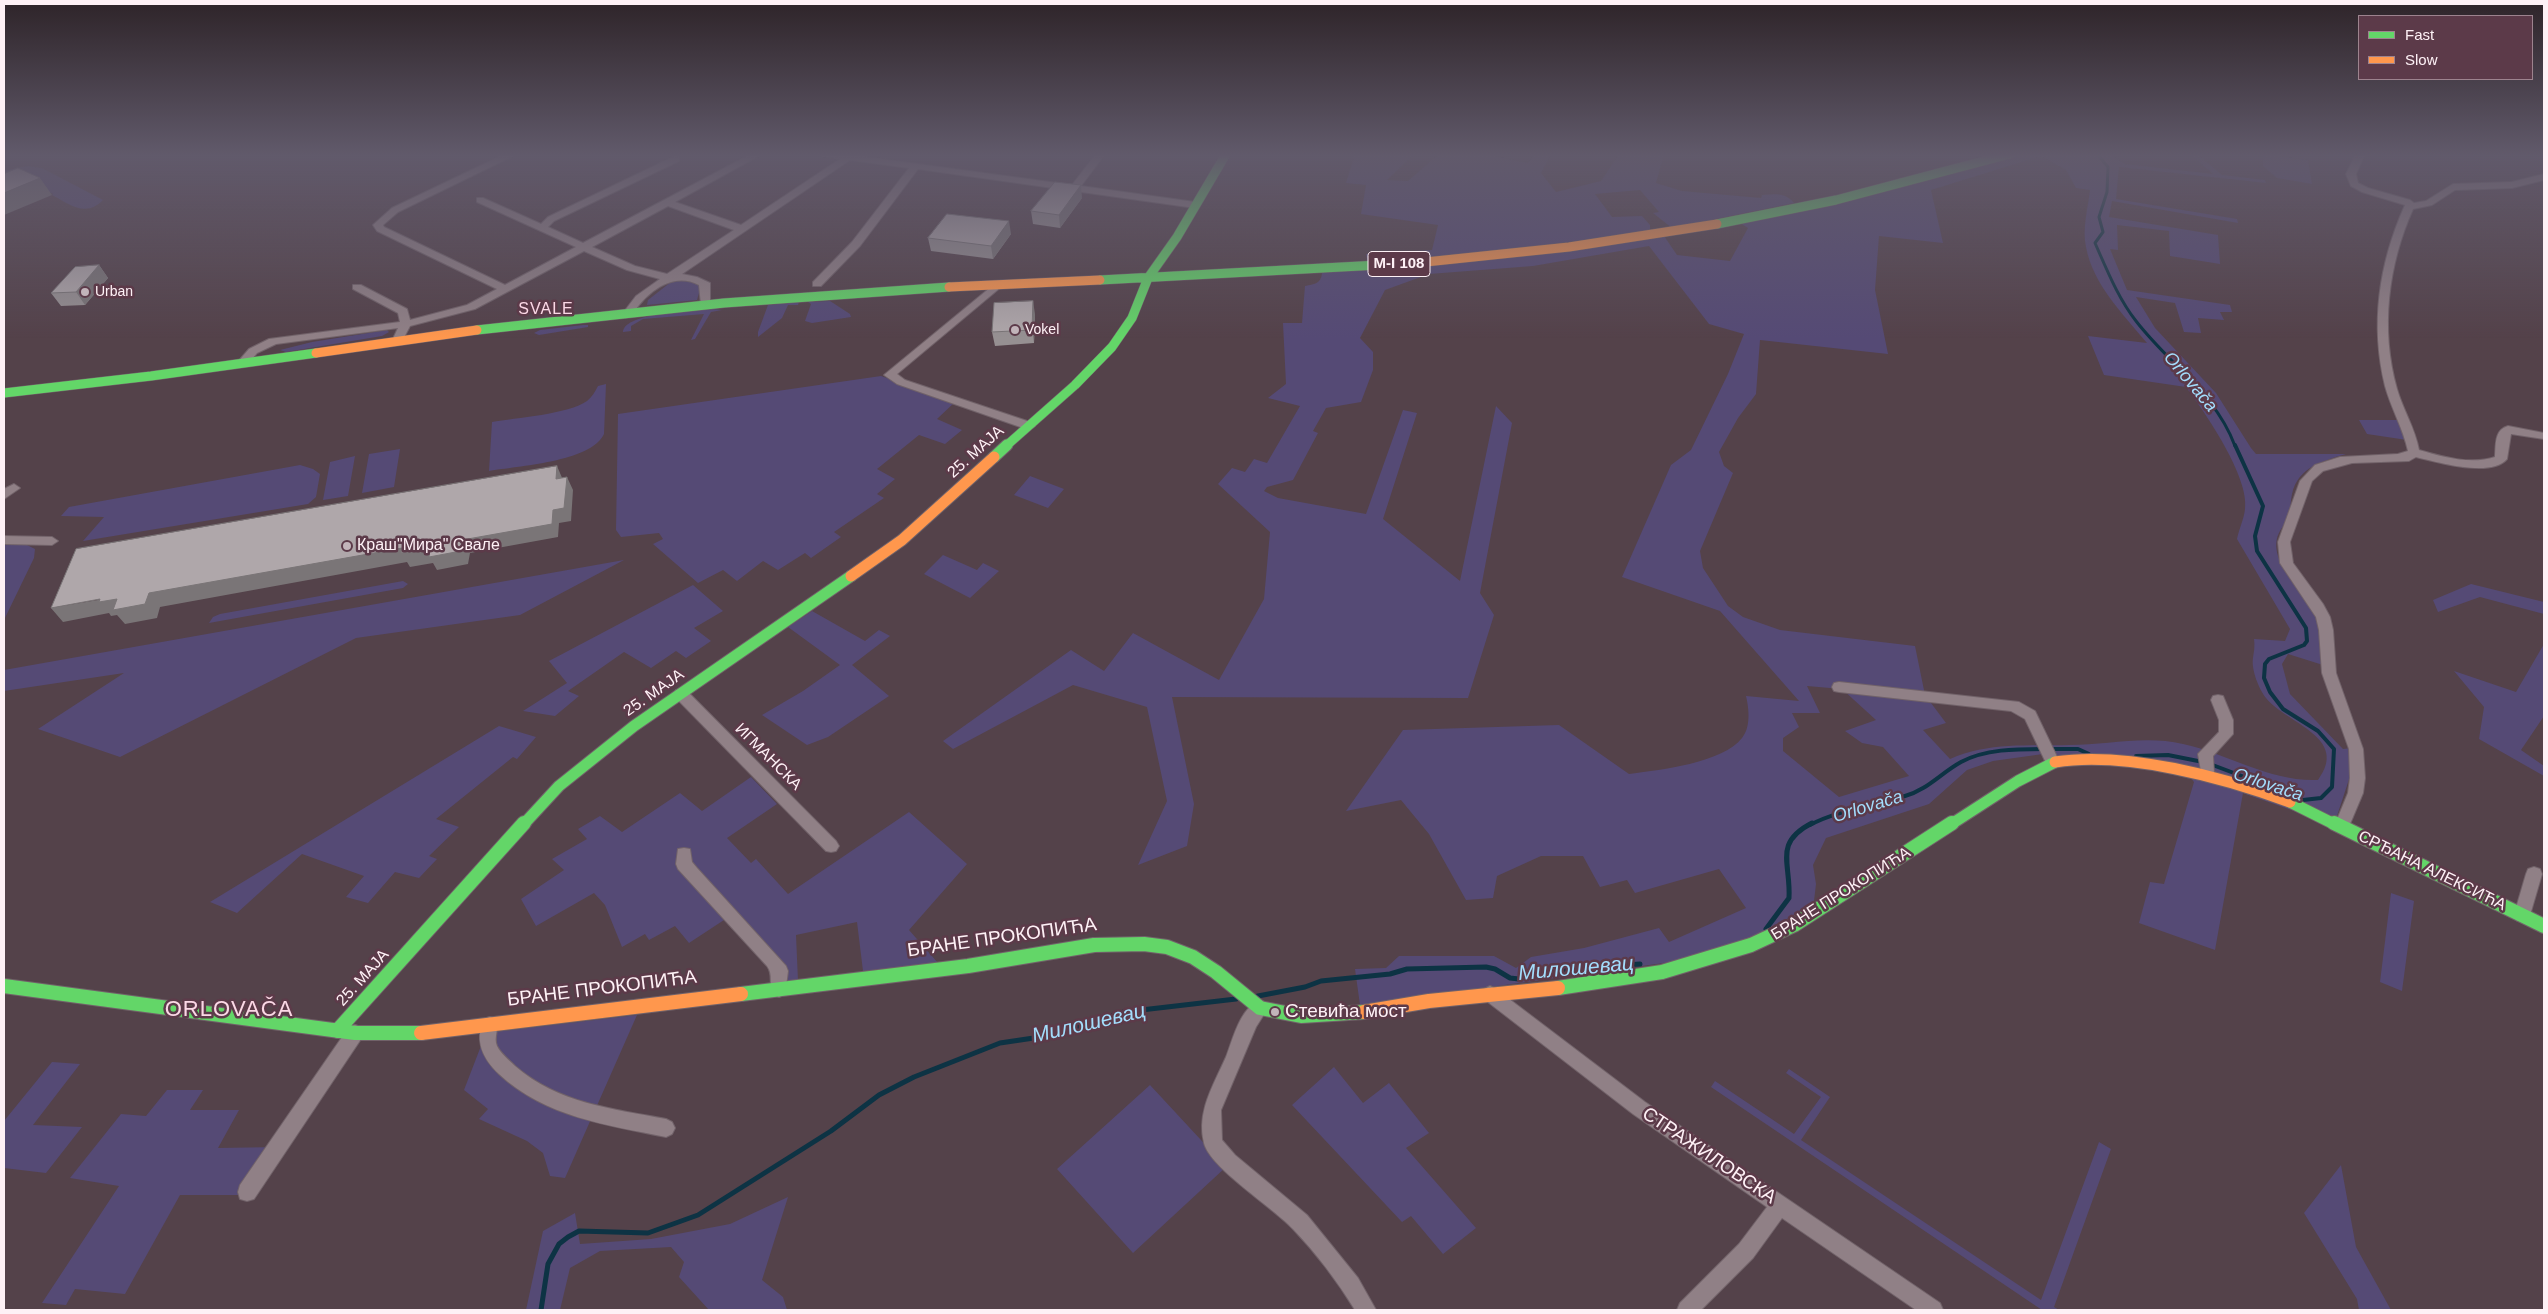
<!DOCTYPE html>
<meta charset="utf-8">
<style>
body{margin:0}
#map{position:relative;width:2548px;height:1314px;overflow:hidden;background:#54424a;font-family:Arial,sans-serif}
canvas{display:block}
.frame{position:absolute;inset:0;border:5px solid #fef1f6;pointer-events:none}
.legend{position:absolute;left:2358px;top:15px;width:175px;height:65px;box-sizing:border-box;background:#5c3a49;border:1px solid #9d838e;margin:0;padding:6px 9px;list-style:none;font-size:15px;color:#fef1f6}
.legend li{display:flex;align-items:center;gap:10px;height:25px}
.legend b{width:25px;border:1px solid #9d838e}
</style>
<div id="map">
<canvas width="2548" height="1314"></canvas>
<div class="frame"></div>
<ul class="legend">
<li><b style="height:6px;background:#63d668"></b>Fast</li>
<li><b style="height:6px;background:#ff974d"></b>Slow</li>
</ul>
</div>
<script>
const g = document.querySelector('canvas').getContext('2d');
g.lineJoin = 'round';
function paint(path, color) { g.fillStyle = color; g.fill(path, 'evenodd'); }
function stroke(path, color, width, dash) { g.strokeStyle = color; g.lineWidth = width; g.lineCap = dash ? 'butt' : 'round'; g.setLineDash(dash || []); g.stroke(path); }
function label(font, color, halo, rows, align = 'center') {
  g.font = font + ' Arial,sans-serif'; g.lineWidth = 5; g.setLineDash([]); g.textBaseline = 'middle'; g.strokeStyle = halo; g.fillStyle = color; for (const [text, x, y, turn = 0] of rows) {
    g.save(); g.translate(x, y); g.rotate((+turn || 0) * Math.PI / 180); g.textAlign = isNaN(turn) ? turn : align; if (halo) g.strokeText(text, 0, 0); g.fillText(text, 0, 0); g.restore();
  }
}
const green = new Path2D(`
 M1355,154h59l-27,26 21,1 31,-27h46l43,9 6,-9h17l-10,19 15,19 45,-11 18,-27h45l-8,29 26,8 79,7 1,-3c12,-1 24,-3 32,8l-122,25 -19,-15 6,-1 -19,-22 -45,4 17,23 30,-1 8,9v6l-126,17 -156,16 -2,-10 66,-4 6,-25 -77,-11 5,-29 -20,-2z
 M2020,154h90l15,10 88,10 -23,-20h7l25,21 43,5 1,3 -147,-16 -3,32 121,20 1,4 -126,-22 -3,16 109,18 2,29 -50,-8 -1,-25 -52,-6 1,25 -8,-1 17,41 103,15 2,7h-12l4,8 -26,-2 3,15 -17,-1 -9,-29 -39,-6 19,31 61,65 35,55 5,6h90c-23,7 -48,13 -54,40 -2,9 -1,18 -4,27 -36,33 21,72 34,106 4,10 1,27 1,38l-35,-11 -6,10 8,30 53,55 9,-1 2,16 -20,61 -91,-32 -28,157 -76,-27 11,-41 14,2 30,-102 -11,-14 -140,-14 -50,7 -26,9 -38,34 -103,34 -13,27 3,19 -2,17 -78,52 -376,52 -5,-36 31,-1 13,-12h95l22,12 15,-11 53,-9 75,-20 10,14 77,-34 -27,-39 -84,24 -8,-13 -27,7 -17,-31h-42l-44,20 -4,22 -27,2 -37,-66 -28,-34 -55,11 57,-81 156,-5 70,49c30,-4 94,-11 113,-36 9,-11 7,-29 4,-42l53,5 -79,-90 -98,-34 49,-112 20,-15 37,-76 16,-40 -35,-10 -60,-78 -116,20 -104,8 -44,16 -25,48 13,14v18l-12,32 -35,6 -13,23 5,2 -25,47 -26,7 -3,4 14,7 88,16 37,-104 14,3 -34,106 77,62 36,-175 16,17 -32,170 14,22 -26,83 -296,-1 22,107 -7,42 -49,19 29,-64 -20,-94 -74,-22 -120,64 -10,-8 128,-91 33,21 29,-38 86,47 45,-81 6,-67 -52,-48 14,-16 13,4 9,-13 13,4 33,-57 -32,-8 18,-14 -3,-61h19l3,-37c9,-2 16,-2 17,-13l342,-37 13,19 53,6 18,-33 -8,-5c95,-20 188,-40 280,-69zM2041,156l25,14 10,18 14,2c-2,18 -8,39 -4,57 7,38 38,68 61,96l-59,-7 16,39 82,12c19,25 64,91 59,122 -1,10 -6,20 -8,30l53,90 -5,12 -31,-2c1,8 0,12 -1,19 -2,12 6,31 13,40 21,26 84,39 52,82 -48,2 -89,-26 -135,-36 -38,-9 -76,1 -114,1 -41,1 -81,-3 -119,14l-27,-29 23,-7 -21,-28 -10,-49 -135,-16 -37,-13 -15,-11 -25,-38 -3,-17 33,-78 -9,-7 -5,-14 19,-34 18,-24 4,-54 128,14 -13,-64 4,-54 64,7 -12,-53zM1807,686l35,3 34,31 -31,11 17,12 21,4 26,29 -70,21 -56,-46v-13l16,-11 -7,-14h28z
 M2263,154l45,6 4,24 -35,-6 -14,-12z
 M27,166l15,2 61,32c-17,18 -34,4 -51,-5l1,-1 -49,-23z
 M678,280l21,3 2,3 -4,14 -50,5 1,-5 23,-18z
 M830,301l20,13 1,3 -39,6 -7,-2 6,-17 -3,-2z
 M799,302l-1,3h-10l-6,13 -24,19v-5l10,-27z
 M712,309l10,1 -11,2 -16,27 -4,1 13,-26 -61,5 -12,7v5l-8,1c2,-20 72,-21 89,-23z
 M583,325h5v2l-49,8 -5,-2 6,-3z
 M387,330l2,2 -7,4 -96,16 -6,-2 32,-8z
 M881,376l74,26 -18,17 25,11 -17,14 -26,-9 -42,34 18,10 -18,15 7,4 -50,34 7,5 -30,21 -6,-5 -27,17 -15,-9 -26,20 -14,-11 -25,13 -45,-39 10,-5 -4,-6 -38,4 -5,-7 2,-116z
 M606,384l-2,50c-13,28 -87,32 -115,37l3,-49c23,-4 77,-8 95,-21 5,-4 8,-9 11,-15z
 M2359,420h40l8,20 -40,-6z
 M400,449l-6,38 -32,6 7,-39z
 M355,456l-7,40 -25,4 7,-38z
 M300,465l13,4 7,5 -4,23 -8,7 -225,37 21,-24 -43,-1 8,-9z
 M1030,476l34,13 -16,19 -34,-13z
 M23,543l12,6 -1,9 -30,62v-76z
 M943,555l34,15 6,-7 16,8 -29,27 -46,-24z
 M624,560l-104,55 -164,23 -236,119 -82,-28 86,-56 -120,18v-21z
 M403,581l5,3 -5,4 -194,35 4,-6 7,-3z
 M2471,584l73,18v12l-64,-17 -42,15 -5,-12z
 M693,585l30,26 -29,17 17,13 -25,17 -10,-7 -25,17 -27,-16 -56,39 11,5 -24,20 -32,-5 44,-28 -18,-22z
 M812,611l53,30 14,-11 11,6 -38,29 37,31 -61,41 -21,8 -45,-30 41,-24 37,-26 -52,-38z
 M2544,644v72l-23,34 23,16v10l-65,-37 5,-32 -30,-36 62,21z
 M499,726l37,11 -19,22 -4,-2 -77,62 23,8 -30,29 8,3 -18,19 -24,-6 -27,31 -22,-6 18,-21 -62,-22 -65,59 -27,-11z
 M751,777l26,27 -50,34 24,25 5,-4 32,35 121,-82 58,52 -58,66 29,33 -75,8 -6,-49 -61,13 2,46 -22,3 -3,-16 -49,-48 -35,23 -14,-17 -26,14 -4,-6 -23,13 -17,-42 -11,-12 -58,33 -15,-27 43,-29 -12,-11 35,-20 -9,-10 22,-13 22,16 58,-39 22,18z
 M2391,893l23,8 -12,90 -22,-9z
 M637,1015l-72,163 -15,-2 -7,-23 -16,-12 -48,-22 9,-10 -24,-19 22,-57z
 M52,1062l28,2 -47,61 49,2 -36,46 -42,-5v-47z
 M1334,1067l29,36 26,-20 40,50 -23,15 70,80 -33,26 -32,-38 -9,6 -110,-117z
 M1789,1069l41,28 -29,43 240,160 58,-158 12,7 -57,158 5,3h-17l-331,-223 4,-6 79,53 27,-37 -35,-24z
 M1150,1085l76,82 -93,86 -76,-84z
 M167,1090h36l-13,20h49l-21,38 62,-1 -38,48h-62l-55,99 -50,-5 -9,16 -24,-2 77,-117 -49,-8 51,-64 25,2z
 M2341,1165l15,82 35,63h-32l-2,-11 -53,-86z
 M788,1197l-26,83 21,17 4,13h-78l-30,-33 5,-15 -13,-15 -71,4 -30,17 -10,42h-34l17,-79 32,-18 5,31 71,-5 79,-15z`);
const streamFar2 = new Path2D(`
 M2097,154l11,13 -1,25 -8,25 4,15 -8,11c12,27 23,55 41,78 33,43 80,73 99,125`);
const streamFar1 = new Path2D(`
 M2235,445l28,61 -8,30 2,15 49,77 1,13 -3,4 -35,14 -4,5 -1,14 6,14 13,17 35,22 16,18 -2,38 -11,11 -18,2
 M2050,749h28l11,5
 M2136,756l32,-1 35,7
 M2210,764l45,17
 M1810,825c30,-16 64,-18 95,-29 22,-6 36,-23 56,-34 24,-13 55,-13 82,-13`);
const stream = new Path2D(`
 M1766,929l23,-31c2,-35 -16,-55 23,-75
 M1258,996l47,-9 16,-6 69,-7 17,-5 79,-2 9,2 15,9 9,1 19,-8 102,-7
 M541,1310l7,-46 11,-20 9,-7 11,-6 69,2 50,-18 133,-84 48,-36 35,-18 86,-34 54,-8 70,-23 112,-13`);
const street = new Path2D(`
 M505,154h12l-119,58 -15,13 1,2 121,58 71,-38 -99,-45v-4h6l58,26 7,-7 125,-60h6v4l-125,60 -6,6 35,16 168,-89h11l-87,48 66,23 99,-66 -17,-3 -1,-2h22l228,31 24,-31h9l-24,32 114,16 5,3 -5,3 -277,-39 -58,77 -39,40h-8v-4l39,-40 57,-74 -59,-8 -168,114 15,3 13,6v24h-8l-1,-2 -2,-20c-27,-14 -53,8 -67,30h-8l-1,-2 13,-17 24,-17 -33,-9 -43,-19 -109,58 -65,17 -9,17h-8l-1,-2 6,-13 -122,16 -19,9 -11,13h-8l-2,-2 13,-15 20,-10 131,-17 -2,-9 -45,-24v-4h8l46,24 3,11 57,-15 30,-16 -120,-58 -4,-6 19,-17zM668,206l66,24 -67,44 -32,-8 -43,-19z
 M2356,154h9l-9,20 2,9 10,5 42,12 4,3 12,-2 27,-17 59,-2 32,-8v6l-32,8 -57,2 -23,15 -19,4c-25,56 -33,120 -16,180 6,21 18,39 22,61 24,7 52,15 76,7 1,-12 -1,-27 13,-31l36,7v6l-33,-5 -4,25c-16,19 -70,3 -91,-2l-7,4 -57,2 -29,8 -11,10 -22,61 3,21 30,41 7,13 3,13 3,43 27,76 2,29 -2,15 -16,38 -5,2 -5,-2 -3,-4 14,-34 2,-15 -1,-29 -27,-76 -3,-43 -3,-13 -36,-54 -2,-21 22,-61 15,-16 25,-8 58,-3 10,-3c-5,-23 -17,-43 -23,-65 -15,-62 -6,-123 20,-181l-43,-13 -11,-6 -5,-12z
 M997,282l4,1v4l-104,87 8,6 128,43 2,3 -6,4 -132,-46 -13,-9z
 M14,484l6,4 -16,11v-10z
 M4,536l48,1 6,4 -6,4 -48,-1z
 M1839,682l180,20 16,9 25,52 -2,4h-10l-23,-48 -14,-8 -172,-19 -5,-1 -2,-4 2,-4z
 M681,689l5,1 150,151 3,5 -3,5 -5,1 -5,-1 -150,-153 -2,-4 2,-4z
 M2218,695l5,1 10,24v14l-20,22 1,17 -2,4h-10l-4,-23 21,-22v-12l-8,-20 2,-4z
 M684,848l6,1 2,13 5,6 89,98 2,5 -3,23 -6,3 -6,-3c-5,-10 1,-19 -6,-28l-89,-97 -2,-5 2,-15z
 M2534,867l6,2 2,5 -12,41 -2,5 -6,2 -6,-2 -2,-5 12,-41 2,-5z
 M1490,986l6,3 149,113 295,201 3,7h-27l-134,-92 -29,40 -52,52h-24l3,-7 59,-59 28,-37 -134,-93 -149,-115 -2,-5 2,-5z
 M1260,1000l6,3 2,5 -12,19 -35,83 1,30 13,15 72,60 51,63 18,32h-21c-17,-28 -39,-57 -62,-81 -19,-21 -83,-61 -89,-86 -8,-31 10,-59 22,-86 7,-18 14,-49 34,-57z
 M490,1017l6,2c4,9 -3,18 1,27 4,8 12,14 18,20 42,37 98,43 151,53l6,3 3,6 -3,6 -6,3c-59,-12 -121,-20 -167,-63 -16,-15 -25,-33 -15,-55z
 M355,1025l6,2 3,6 -3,6 -107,160 -7,2 -7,-2 -2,-7 2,-7 109,-158z`);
const fastFar2 = new Path2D(`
 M1717,224l119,-24 174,-46
 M1100,280l316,-17
 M477,330l247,-27 225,-16
 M4,393l147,-17 165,-23
 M1006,446l69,-61 37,-38 20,-29 16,-40 29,-41 49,-83`);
const fastFar1 = new Path2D(`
 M994,457l13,-12
 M2290,802l46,23
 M523,825l36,-39 75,-60 217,-150
 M1950,825l68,-44 37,-19`);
const fast = new Path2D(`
 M2334,823l210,103
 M4,986l351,47h66
 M1558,988l104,-16 89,-27 43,-20 158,-102
 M741,994l227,-28 126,-21 50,-1 23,3 26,10 23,15 44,36 41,8 63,-4
 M337,1031l187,-208`);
const slowFar2 = new Path2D(`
 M1416,263l153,-16 148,-23
 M949,287l151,-7
 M316,353l161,-23`);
const slowFar1 = new Path2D(`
 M851,576l51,-36 92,-83
 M2055,762c71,-11 168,15 235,40`);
const slow = new Path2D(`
 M1364,1012l65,-11 129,-13
 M421,1033l320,-39`);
const wall = new Path2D(`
 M1082,198l-22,30 -27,-4 -2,-13z
 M1011,234l-18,25 -62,-8 -3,-13z
 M99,265l9,13 -23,27 -24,1 -10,-13z
 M1035,314l-1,29 -39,3 -3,-14z`);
const shadedWall = new Path2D(`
 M40,178l12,17 -48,20v-22z
 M1081,185l1,13 -22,30 -1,-13z
 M1009,221l2,13 -18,25 -2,-13z
 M99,265l9,13 -23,27 -9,-13z
 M1033,301l2,13 -1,29 -2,-13z
 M557,466l6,14 -7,-1z
 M567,477l6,13 -2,31 -12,2 -1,14 -88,16 -2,11 -31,6 -4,-7 -23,4 -3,-5 -247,45 -3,11 -32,6 -8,-9 -6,1 -2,-3 -46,9 -12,-14 351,-60 60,-8 91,-30z`);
const building = new Path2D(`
 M18,168l22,10 -36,15v-19z
 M1055,182l26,3 -22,30 -28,-4z
 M947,214l62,7 -18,25 -63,-8z
 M99,265l-23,27 -25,1 24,-26z
 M1033,301l-1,29 -40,2 2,-29z
 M557,466l-1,13 11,-2 -3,31 -11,2 -1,14 -90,16 -1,11 -32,6 1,-9 -29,5 1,-5 -253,45 -4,11 -32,6 4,-11 -18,3 1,-3 -49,9 25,-59z`);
const markers = [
 [85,292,5,"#c2b4ba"],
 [1015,330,5,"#c2b4ba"],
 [347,546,5,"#c2b4ba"],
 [1275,1012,5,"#c2b4ba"]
];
const farPoinames = [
 ["Urban",95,292],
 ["Vokel",1025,330]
];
const shields = [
 [1399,264,62]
];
const shieldNames = [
 ["M-I 108",1399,264]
];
const farQuarternames = [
 ["SVALE",546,310]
];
const streetNames = [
 ["25. МАЈА",976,452,-42],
 ["25. МАЈА",654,693,-35],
 ["ИГМАНСКА",768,757,45],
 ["СРЂАНА АЛЕКСИЋА",2432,871,26],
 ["БРАНЕ ПРОКОПИЋА",1841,894,-32],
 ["25. МАЈА",363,978,-48]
];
const poiNames = [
 ["Краш\"Мира\" Свале",357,546]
];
const waterNames = [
 ["Orlovača",2190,382,50],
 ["Orlovača",2268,785,18],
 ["Orlovača",1868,807,-17]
];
const nearStreetnames = [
 ["БРАНЕ ПРОКОПИЋА",1002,938,-8],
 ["БРАНЕ ПРОКОПИЋА",602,989,-7],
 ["СТРАЖИЛОВСКА",1709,1156,34]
];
const nearPoinames = [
 ["Стевића мост",1285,1012]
];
const nearWaternames = [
 ["Милошевац",1576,969,-5],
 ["Милошевац",1089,1024,-13]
];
const nearQuarternames = [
 ["ORLOVAČA",229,1010]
];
paint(green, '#554a75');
stroke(streamFar2, '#0d3344', 3);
stroke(streamFar1, '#0d3344', 4);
stroke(stream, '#0d3344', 5);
stroke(street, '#716269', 2);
stroke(fastFar2, '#716269', 10);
stroke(fastFar1, '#716269', 13);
stroke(fast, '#716269', 16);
stroke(slowFar2, '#716269', 10);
stroke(slowFar1, '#716269', 13);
stroke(slow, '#716269', 16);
paint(street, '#908086');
stroke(fastFar2, '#63d668', 9);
stroke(fastFar1, '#63d668', 11);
stroke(fast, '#63d668', 14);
stroke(slowFar2, '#ff974d', 9);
stroke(slowFar1, '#ff974d', 11);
stroke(slow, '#ff974d', 14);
paint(wall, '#969092');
paint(shadedWall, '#7a7577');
paint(building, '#afa7aa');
stroke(building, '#7a7577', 1);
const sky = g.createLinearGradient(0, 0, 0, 338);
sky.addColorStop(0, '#2e2429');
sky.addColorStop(0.46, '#615a6b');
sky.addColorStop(1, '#615a6b00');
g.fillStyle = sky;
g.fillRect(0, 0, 2548, 338);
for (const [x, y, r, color] of markers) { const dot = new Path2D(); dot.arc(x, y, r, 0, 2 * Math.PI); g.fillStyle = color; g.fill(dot); stroke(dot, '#5c3a49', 2); }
label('14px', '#fef1f6', '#5c3a49', farPoinames, 'left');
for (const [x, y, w] of shields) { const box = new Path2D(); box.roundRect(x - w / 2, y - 12.5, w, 25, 4); g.fillStyle = '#5c3a49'; g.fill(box); stroke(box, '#fef1f6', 1); }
label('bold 15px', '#fef1f6', null, shieldNames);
g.letterSpacing = '1px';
label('16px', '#fbd8e6', '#5c3a49', farQuarternames);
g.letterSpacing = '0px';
label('16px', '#fef1f6', '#5c3a49', streetNames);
label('16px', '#fef1f6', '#5c3a49', poiNames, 'left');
label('italic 18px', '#a3ddfc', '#5c3a49', waterNames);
label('19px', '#fef1f6', '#5c3a49', nearStreetnames);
label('19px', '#fef1f6', '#5c3a49', nearPoinames, 'left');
label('italic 21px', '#a3ddfc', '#5c3a49', nearWaternames);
g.letterSpacing = '1px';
label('22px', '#fbd8e6', '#5c3a49', nearQuarternames);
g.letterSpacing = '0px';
</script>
